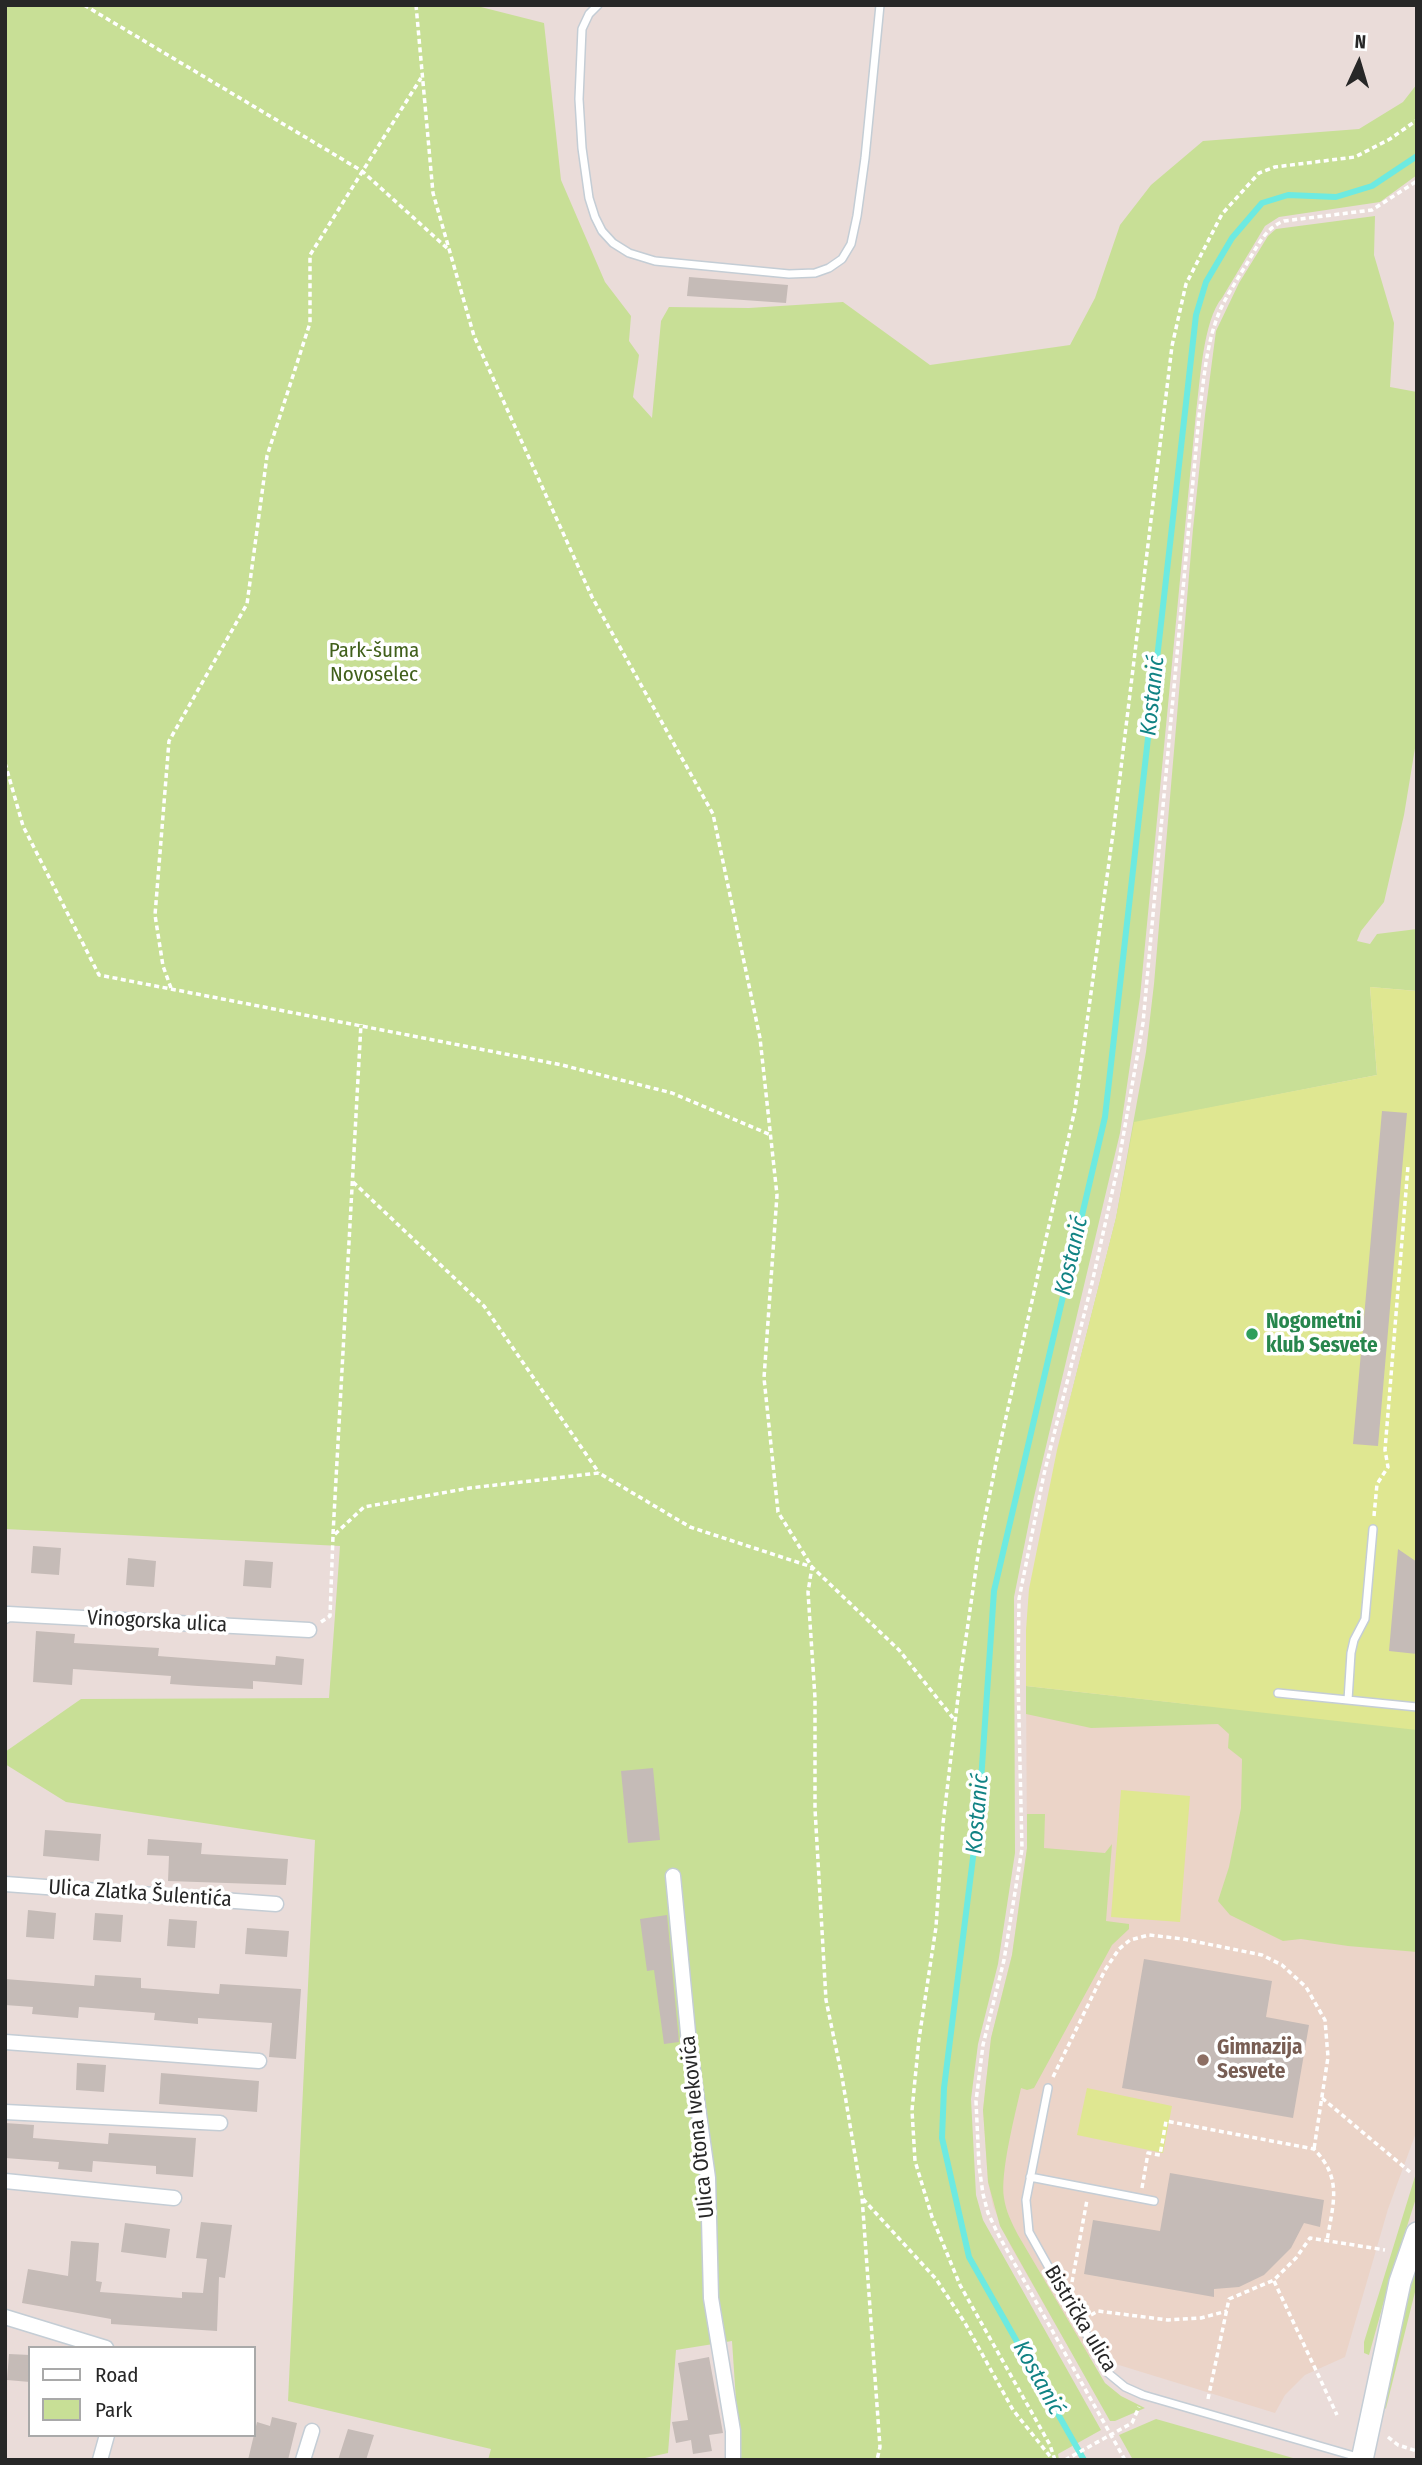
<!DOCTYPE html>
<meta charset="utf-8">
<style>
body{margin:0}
#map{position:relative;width:1422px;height:2465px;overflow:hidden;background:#eadcd9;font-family:"Fira Sans Condensed",sans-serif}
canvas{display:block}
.frame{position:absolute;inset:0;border:7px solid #272727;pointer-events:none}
.legend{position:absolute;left:28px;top:2346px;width:228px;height:91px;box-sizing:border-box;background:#fff;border:2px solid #a9a9a9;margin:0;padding:9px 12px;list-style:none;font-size:21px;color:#272727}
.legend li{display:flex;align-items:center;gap:14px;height:35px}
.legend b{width:35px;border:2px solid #a9a9a9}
.north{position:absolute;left:1324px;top:28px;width:70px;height:70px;-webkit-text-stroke:5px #fff;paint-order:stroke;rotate:4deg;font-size:19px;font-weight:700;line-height:28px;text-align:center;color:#272727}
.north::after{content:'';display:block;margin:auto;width:24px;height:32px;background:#272727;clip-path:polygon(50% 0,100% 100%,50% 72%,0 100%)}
</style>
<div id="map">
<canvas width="1422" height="2465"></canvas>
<div class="frame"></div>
<ul class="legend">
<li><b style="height:9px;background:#fff"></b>Road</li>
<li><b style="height:19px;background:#c8df96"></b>Park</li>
</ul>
<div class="north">N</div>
</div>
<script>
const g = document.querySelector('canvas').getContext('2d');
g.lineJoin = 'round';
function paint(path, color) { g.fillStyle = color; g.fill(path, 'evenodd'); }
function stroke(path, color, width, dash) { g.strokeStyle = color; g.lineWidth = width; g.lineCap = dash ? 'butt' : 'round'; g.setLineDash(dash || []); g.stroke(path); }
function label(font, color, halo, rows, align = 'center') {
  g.font = font + ' "Fira Sans Condensed",sans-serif'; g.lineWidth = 7; g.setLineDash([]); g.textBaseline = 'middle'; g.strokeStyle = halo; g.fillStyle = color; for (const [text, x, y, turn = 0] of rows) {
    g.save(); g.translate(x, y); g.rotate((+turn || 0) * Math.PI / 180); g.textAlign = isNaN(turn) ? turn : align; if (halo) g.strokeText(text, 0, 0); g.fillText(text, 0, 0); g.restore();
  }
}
const education = new Path2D(`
 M1026,1686l391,44v400l-29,79 -43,148 -40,18 -20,20 -10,18 -205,-63 -60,-105 -17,-39 -5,-24 -5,-72 8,-72 21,-83 15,-107z`);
const green = new Path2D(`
 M5,5h468l71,18 17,157 44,102 26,34 -2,25 10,14 -6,42 19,21 9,-97 8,-14 80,1 94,-6 87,63 140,-20 25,-47 25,-73 31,-40 52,-44 156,-12 44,-27 14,-18v91l-37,27 -101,15 -14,9 -43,72c-19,22 -22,85 -26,115l-56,584 -20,136 -86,364 -20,100 1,256 -17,111 -20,80 -7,55 5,96 7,25 118,210 -43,24 1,6h-319l-8,-119 -56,9 -8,103 -32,7h-148l3,-11 -203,-48 27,-561 -249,-38 -61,-38v-12l76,-53 248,-1 11,-152 -335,-17z
 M1375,216l-1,39 20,68 -4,64 27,5v344l-13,79 -20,87 -23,29 -4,10 13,3 7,-10 40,-5v62l-47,-4 7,88 -234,46 -86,329 59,-232 30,-166 8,-68 39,-455 12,-114 11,-84 23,-48 29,-47 8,-7z
 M1026,1686l171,19 220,15v232l-69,-6 -47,-7 -18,2 -53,-26 -12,-14 11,-34 12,-59 1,-49 -14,-11 1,-14 -11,-10 -127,4 -65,-14z
 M1027,1814h18l-1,34 61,5 7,-9 -6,77 23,3v5l-17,16 -78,143 -7,2 -6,-2c-6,27 -21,85 -17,110 2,14 8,25 14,37l87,148 16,13 24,12 -30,13h-5l-110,-195 -12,-44 -5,-72 3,-28 5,-44 21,-83 15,-107z
 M1417,2170v25l-28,88 -20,72 -5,-2v-11z
 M1417,2261v23l-31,124 -4,4 9,-56z
 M1156,2419l144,41h-167l-14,-25z`);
const pitch = new Path2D(`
 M1370,987l47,4v739l-391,-44v-56l3,-41 28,-139 59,-232 18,-96 243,-47z
 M1121,1790l69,6 -10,126 -69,-5z
 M1087,2088l85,18 -9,47 -86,-18z`);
const stream = new Path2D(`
 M1084,2460l-115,-203 -27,-119 2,-50 35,-278 15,-219 111,-474 91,-802 10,-33 26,-44 30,-35 26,-8 48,2 36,-11 45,-30`);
const building = new Path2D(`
 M689,277l99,8 -2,18 -99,-7z
 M1382,1111l25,2 -29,333 -25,-2z
 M33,1546l28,2 -2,27 -28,-2z
 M1398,1549l19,13v92l-28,-3z
 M128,1558l28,3 -2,26 -28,-2z
 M245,1560l28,2 -2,26 -28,-2z
 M36,1631l39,3 -1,9 85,5 -1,8 117,9 1,-9 28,3 -2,26 -49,-4v8l-55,-3 -28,-2 1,-8 -98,-7 -1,16 -39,-3z
 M653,1768l7,72 -32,3 -7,-72z
 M45,1830l56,4 -2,27 -56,-5z
 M148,1839l54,4 -1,11 87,5 -2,26 -118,-4 1,-25 -22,-1z
 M28,1910l28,3 -2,26 -28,-2z
 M95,1913l28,2 -2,27 -28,-2z
 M667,1915l12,127 -15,2 -10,-74 -7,1 -7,-52z
 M169,1919l28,2 -2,27 -28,-2z
 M247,1928l42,3 -2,26 -42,-3z
 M1144,1959l128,22 -6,36 43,8 -16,93 -171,-30z
 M95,1975l46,3v10l78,6 1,-10 81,5 -5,70 -27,-2 3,-34 -74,-5v6l-44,-4 1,-7 -76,-6 -1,11 -46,-4 1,-7 -28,-2v-26l89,7z
 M77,2063l29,2 -2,27 -28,-2z
 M161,2073l98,8 -2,31 -98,-8z
 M5,2123l29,2 -1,13 75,6 1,-11 87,5 -3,39 -37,-3v-8l-63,-5 -1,11 -34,-3 1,-7 -54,-4z
 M1170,2173l154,27 -4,27 -16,-4 -13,25 -27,27 -25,12 -25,2v8l-130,-23 9,-54 67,11z
 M201,2222l31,3 -7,53 -6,-1 -2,54 -106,-7v-5l-89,-16 6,-34 40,7 3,-35 28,2 -3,38 6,1 -2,10 82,6v-6l21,1 4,-34 -11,-1z
 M125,2223l45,6 -4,29 -45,-6z
 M9,2354l21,1v27l-23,-2z
 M709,2357l14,76 -14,2 3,16 -19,3 -2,-14 -15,3 -4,-21 16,-2 -10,-57z
 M272,2417l25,6 -9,37h-40l9,-38 13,4z
 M348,2429l26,6 -8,25h-28z`);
const path = new Path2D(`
 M84,5l278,166 86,78
 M416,5l17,188 41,143 118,261 121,217 47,224 17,157 -13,183 14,134 34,55 87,83 54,68
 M5,763l18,63 76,149 463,90 110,28 99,42
 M171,988l-8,-22 -8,-51 14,-174 78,-137 20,-148 43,-133v-68l111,-177
 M353,1182l131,124 115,167
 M1374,1516l3,-32 11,-17 -3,-17 23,-284
 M333,1534l28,-510
 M321,1622l9,-6 3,-80 31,-29 106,-19 129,-15 91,54 122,40 -4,25 7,106v111l11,191 16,77 20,120 18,250 -3,13
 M1053,2077l52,-107 14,-21 11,-9 19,-5 34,4 79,16 20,10 24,22 19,33 3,37 -14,92
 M1322,2098l88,74
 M1142,2188l6,-35 12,2 6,-34 148,28c29,30 19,54 13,92
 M863,2199l73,80 29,44 48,87 40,50
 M1274,2281l63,134
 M1072,2282l15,-82
 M1091,2315l7,-4 70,9 33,-2 26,-7
 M1208,2399l21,-100 45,-19 22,-22 14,-20 75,12
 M1388,2437l10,8 19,6
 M1055,2460l-5,-15 -90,-160 -28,-68 -17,-56 -3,-51 7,-71 17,-112 7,-103 18,-152 18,-124 19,-95 77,-344 39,-283 58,-480 14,-62 36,-70 37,-41 16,-6 80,-10 35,-18 27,-19
 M1065,2460l67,-37 7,-16
 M1125,2460l-126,-224 -11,-23 -5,-19 -4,-28 -3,-65 7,-56 21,-85 18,-111 -4,-171 1,-79 25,-125 48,-191 26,-117 25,-143 56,-607c5,-36 7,-76 23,-110 8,-16 18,-31 27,-46 10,-17 17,-32 35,-39l88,-11 45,-29`);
const lane = new Path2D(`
 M598,5l-9,9 -7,15 -3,70 3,49 7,50 6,19 7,14 11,12 16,10 26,8 134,13 26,-1 14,-5 13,-9 9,-15 6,-28 8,-58 15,-153
 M1278,1693l139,14
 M1348,1700l3,-47 3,-13 11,-21 8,-90
 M1048,2088l-22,112 3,32 79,141 17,14 18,8 218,63
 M1030,2177l124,24`);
const street = new Path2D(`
 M5,1616l3,-2 301,16
 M673,1876l16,167 19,135 3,120 22,133v29
 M5,1884l271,20
 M5,2042l254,19
 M5,2112l215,11
 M5,2181l169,17
 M5,2317l101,31
 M100,2460l7,-25
 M303,2460l9,-29`);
const secondary = new Path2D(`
 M1362,2460l38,-178 17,-49`);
const markers = [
 [1252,1334,7,"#2e9e5b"],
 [1203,2060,7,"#8d6e63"]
];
const parkNames = [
 ["Park-šuma",374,651],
 ["Novoselec",374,675]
];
const leisureNames = [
 ["Nogometni",1266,1322],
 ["klub Sesvete",1266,1346]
];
const streetNames = [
 ["Vinogorska ulica",157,1622,3],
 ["Ulica Zlatka Šulentića",140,1894,4],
 ["Ulica Otona Ivekovića",698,2127,-96],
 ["Bistrička ulica",1080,2319,59]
];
const educationNames = [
 ["Gimnazija",1217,2048],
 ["Sesvete",1217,2072]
];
const waterNames = [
 ["Kostanić",1153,696,-84],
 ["Kostanić",1072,1256,-77],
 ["Kostanić",978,1814,-85],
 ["Kostanić",1038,2378,61]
];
paint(education, '#ebd4c8');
paint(green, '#c8df96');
paint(pitch, '#dfe791');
stroke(stream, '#6deae1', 6);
paint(building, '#c5bbb7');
stroke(lane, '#c4cdd5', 10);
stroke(street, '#c4cdd5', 17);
stroke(secondary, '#c4cdd5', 24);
stroke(path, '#fff', 3.5, [5, 3.5]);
stroke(lane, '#fff', 7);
stroke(street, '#fff', 14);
stroke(secondary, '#fff', 21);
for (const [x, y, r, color] of markers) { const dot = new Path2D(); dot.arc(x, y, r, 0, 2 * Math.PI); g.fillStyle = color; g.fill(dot); stroke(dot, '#fff', 2.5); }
label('21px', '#41601b', '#fff', parkNames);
label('bold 21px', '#27864d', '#fff', leisureNames, 'left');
label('21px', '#272727', '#fff', streetNames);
label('bold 21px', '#785e54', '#fff', educationNames, 'left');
label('italic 23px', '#118384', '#fff', waterNames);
</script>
